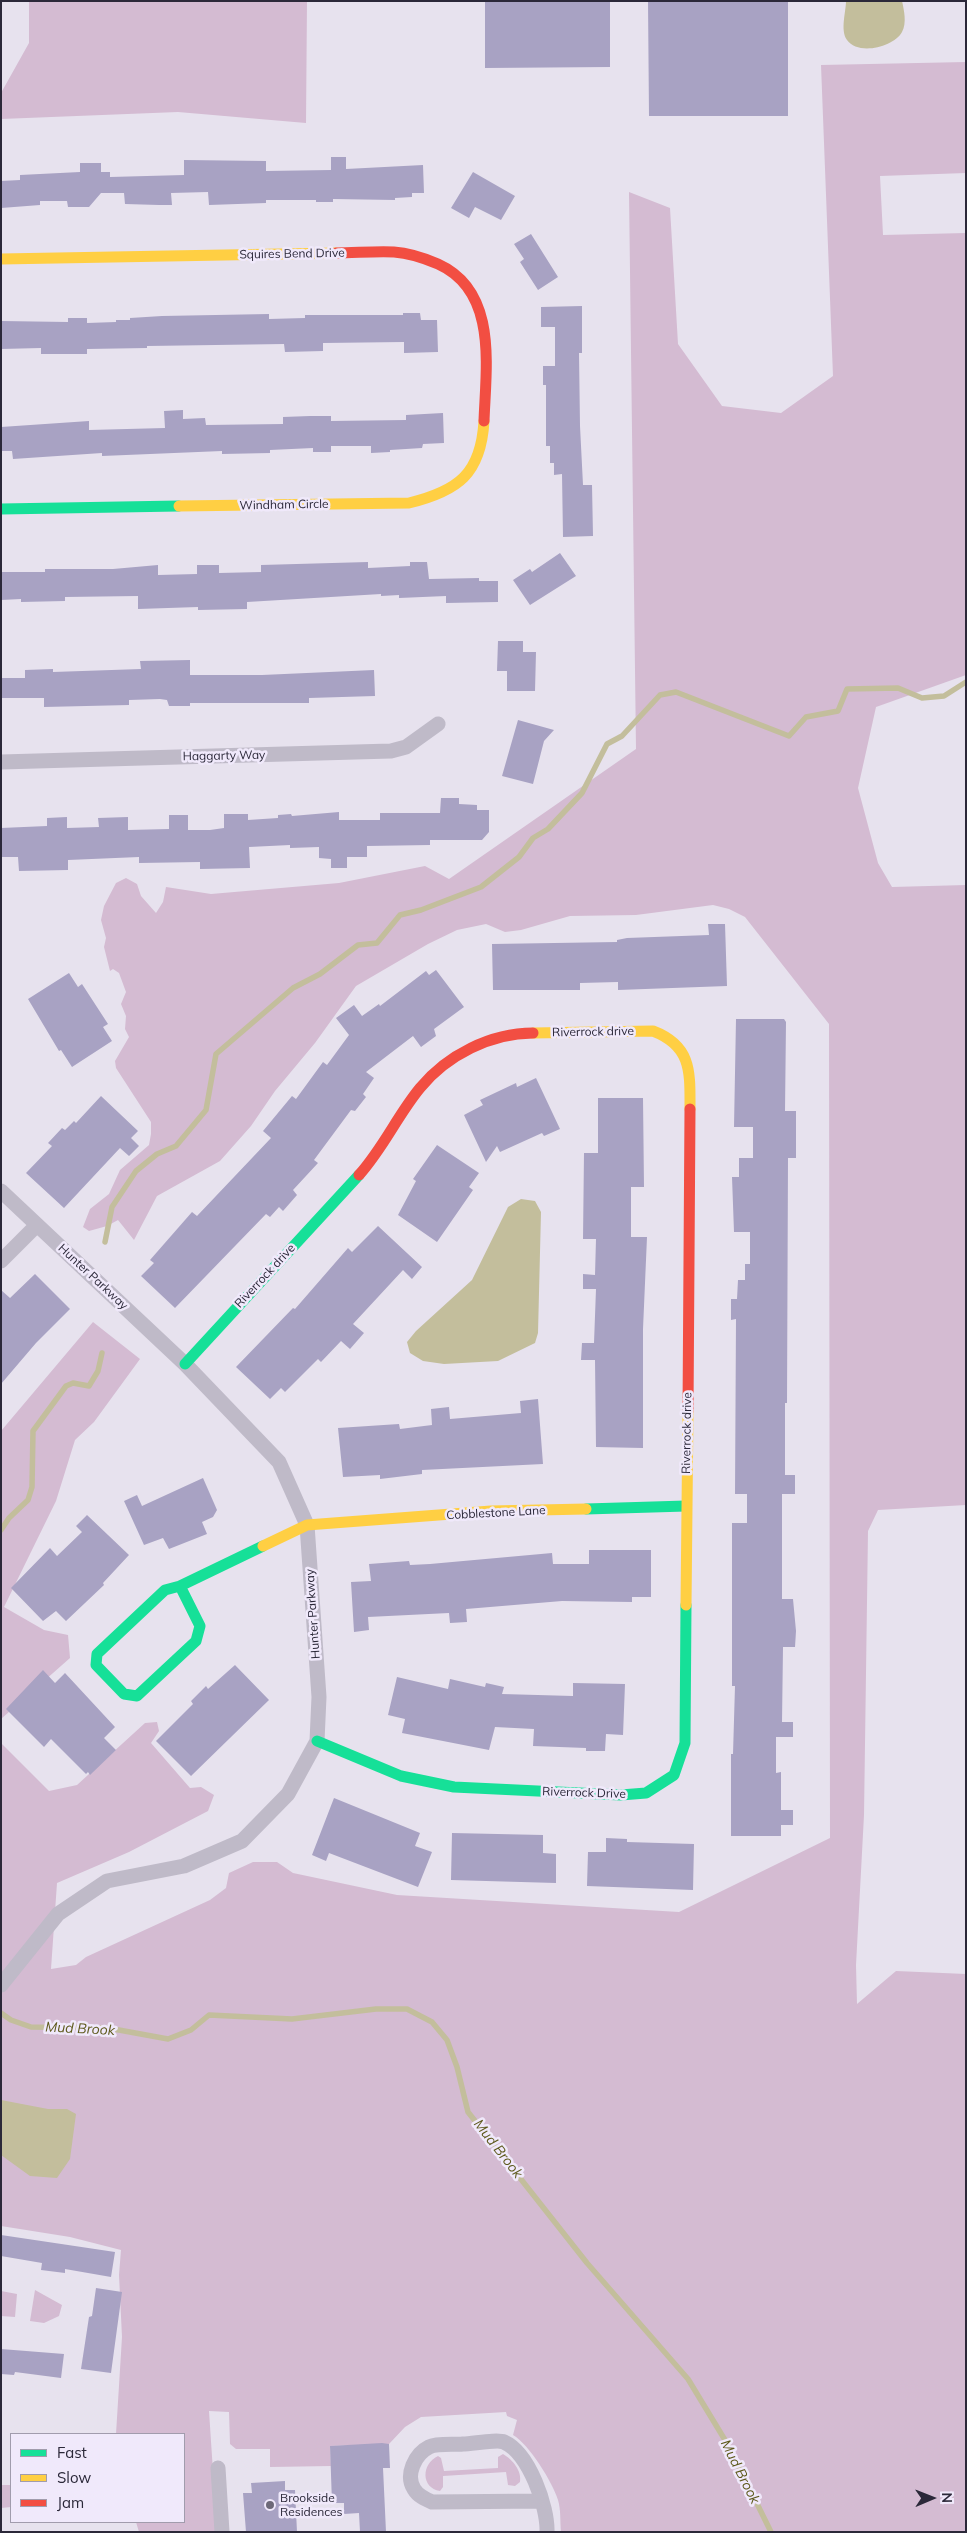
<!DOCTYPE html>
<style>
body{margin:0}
#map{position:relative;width:967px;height:2533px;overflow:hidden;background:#e7e2ee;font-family:Mulish,sans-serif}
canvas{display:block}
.frame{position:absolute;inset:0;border:2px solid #2b2839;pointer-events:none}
.legend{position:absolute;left:10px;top:2433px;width:175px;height:90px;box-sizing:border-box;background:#f0e9fb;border:1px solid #a19cad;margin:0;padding:6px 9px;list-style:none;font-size:15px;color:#2b2839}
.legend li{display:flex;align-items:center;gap:10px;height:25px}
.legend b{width:25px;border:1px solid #a19cad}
.north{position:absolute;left:907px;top:2473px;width:50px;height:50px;-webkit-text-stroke:4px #f0e9fb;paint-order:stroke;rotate:89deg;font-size:14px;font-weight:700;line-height:20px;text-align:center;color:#2b2839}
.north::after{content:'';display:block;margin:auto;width:18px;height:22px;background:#2b2839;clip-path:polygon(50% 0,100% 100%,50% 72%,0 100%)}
</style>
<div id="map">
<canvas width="967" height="2533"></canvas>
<div class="frame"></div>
<ul class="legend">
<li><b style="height:6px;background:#16e098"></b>Fast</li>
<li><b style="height:6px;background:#ffcf43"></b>Slow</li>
<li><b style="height:6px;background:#f24e42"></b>Jam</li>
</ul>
<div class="north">N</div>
</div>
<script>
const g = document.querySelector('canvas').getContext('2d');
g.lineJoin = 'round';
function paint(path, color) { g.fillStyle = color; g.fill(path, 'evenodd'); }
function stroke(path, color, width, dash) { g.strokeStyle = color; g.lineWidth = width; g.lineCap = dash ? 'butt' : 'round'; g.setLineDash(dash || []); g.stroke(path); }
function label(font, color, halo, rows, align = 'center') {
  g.font = font + ' Mulish,sans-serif'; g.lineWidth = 5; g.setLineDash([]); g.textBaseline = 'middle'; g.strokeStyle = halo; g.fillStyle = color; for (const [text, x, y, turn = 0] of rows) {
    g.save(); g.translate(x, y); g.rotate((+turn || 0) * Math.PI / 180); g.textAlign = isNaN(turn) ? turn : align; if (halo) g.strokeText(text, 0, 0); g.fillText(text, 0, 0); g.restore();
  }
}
const green = new Path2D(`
 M29,1h278l-1,122 -128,-11 -177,7v-26l28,-50z
 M966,62v111l-86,3 3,59 83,-2v442l-90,32 -18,81 20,75 14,24 74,-2v620l-88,5 -10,21 -4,284 -8,150 1,39 39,-33 70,3v558h-405c-1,-11 0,-22 -3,-32 -5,-17 -29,-56 -45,-65l4,-15 -10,-4 -1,-4 -85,5 -16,10 -16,17 -59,2 1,20 -61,1v-18h-34l-6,-5 -1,-32 -20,-1 8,121h-78l-3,-10h48v-88h-68l6,-97 -3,-62 2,-25 -51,-13 -69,-11v-483l48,48 28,-6 68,-62 12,-1 2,9 -8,12 39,45 11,-1 13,8 -6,16 -79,41 -72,31 -6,86 25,-4 10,-8 124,-57 16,-12 3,-15 24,-11h24l16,11 104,22 282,17 151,-74 -1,-814 -84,-107 -16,-8 -16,-4 -77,10 -66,1 -49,14 -16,2 -19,-8 -29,6 -29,14 -72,42 -41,57 -40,48 -24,35 -31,35 -63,35 -23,44 -16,-20 -11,6 -18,5 -6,-4 7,-18 19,-15 11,-24 29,-25 2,-11v-12l-35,-54 -1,-7 14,-24 -4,-8 1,-13 -5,-12 5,-12 -7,-19 -6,-4 -3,2 -6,-24 2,-9 -5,-18 3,-14 12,-23 10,-5 11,6 4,12 15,17 7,-11 3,-15 45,7 128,-11 86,-17 24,13 187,-130 -7,-557 41,16 8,136 44,62 59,7 52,-37 -12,-311z
 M93,1322l47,37 -46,63 -19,18 -19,61 -52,106 40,23 24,5 2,23 -69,61v-288z
 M35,2290l27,15 -3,11 -15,7 -14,-2z
 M1,2291l16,3 -2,23 -14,-1z
 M503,2454c10,6 19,17 17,28l-5,4 -7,-1 -2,-13 -63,4v11l-3,4c-19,-3 -19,-27 -2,-35l3,2 3,13 54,-3v-11z
 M1,2485h10v22l-10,1z`);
const water = new Path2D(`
 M846,1h56c2,9 5,22 0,31 -8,15 -44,24 -55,8 -7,-10 -1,-28 -1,-39z
 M521,1199l14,2 6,11 -3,121 -3,10 -37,18 -54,3 -21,-3 -13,-8 -3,-11 9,-11 56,-51 36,-73z
 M1,2100l47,9h19l9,5 -6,45 -13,19 -27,-2 -29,-21z`);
const stream = new Path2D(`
 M105,1242l7,-35 24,-36 21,-17 19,-8 30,-36 10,-56 77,-66 27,-14 38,-29 19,-2 23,-28 21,-5 60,-23 38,-30 14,-19 15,-9 34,-36 25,-49 15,-8 38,-41 16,-3 113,44 17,-19 32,-6 9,-22 51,-1 24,10 22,-2 22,-14
 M1,1530l8,-12 19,-18 4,-13 1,-56 33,-45 7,-3 16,3 9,-15 4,-18
 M1,2013l10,7 20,7 77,1 60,11 23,-9 18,-15 83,4 84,-10h31l25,13 15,18 10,27 11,45 119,151 101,116 40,66 43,87`);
const building = new Path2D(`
 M485,1h125v66l-125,1z
 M648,1h140v115h-139z
 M331,157h15v12l77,-4 1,28h-12v4l-17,1v2l-62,-1v3h-17v-2h-50v3l-57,2 -1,-13 -37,1 1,12h-13l-34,-1 -1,-11h-23l-12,14h-21l-1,-6h-27v4l-39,3v-27l19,-1v-5l60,-3v-9h21v9h9v5l74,-2v-15l82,1v10l65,-1z
 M473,172l42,24 -14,24 -26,-13 -6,11 -18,-10z
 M531,234l27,43 -20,13 -18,-28 4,-3 -10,-15z
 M582,306v47h-3l1,73 3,59h9l1,51 -30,1 -1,-63 -8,1v-12h-4v-17h-4v-61h-3v-19h12v-39h-14v-20z
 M403,313h17l1,7h16l1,32 -34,1v-11l-81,1v8l-38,1 -1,-8 -137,2v2l-60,1v5h-46v-6l-40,1v-28l67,1v-4h19v5l29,-1v-2h14v-2l32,-2 107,-2v5l36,-1v-3h98z
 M183,410v9l22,-1 1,7 77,-1v-7l27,-1h21v5l75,-1v-5l37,-2 1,30 -21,1 -1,4 -32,2v2l-19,1v-7h-40v6h-18v-4l-43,2v3l-48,1v-3l-120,5v-3l-89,6 -1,-8h-11v-24l88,-6v9l76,-2 -1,-17z
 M560,553l16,23 -46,29 -17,-25 17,-11 2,3z
 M368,562v6l42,-2v-4h17l2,17 50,-1v3h19v21l-52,1v-7l-47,2v-3l-18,1v-2l-134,8v7l-49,1v-3l-60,2v-13l-73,1v4l-44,1v-3l-20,1v-28h44v-3h68l45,-4v10l39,-1v-9h22v8l42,-1v-7z
 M498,641h25v11h13l-1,39h-28v-20h-10z
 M190,660v15h72l112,-5 1,26 -66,2v5h-119v3h-21l-2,-6 -7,-1 -31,1v5l-85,2v-9h-43v-20h24v-8l28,-1v3l88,-3 -1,-8z
 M518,720l36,10 -10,11 -11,43 -31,-8z
 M441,798h18v6l18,1v5h12v22l-7,8h-52v5l-63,1v11h-20v11h-16v-9l-12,-1v-11l-29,1v-3l-41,2 1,21 -50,1v-7l-61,1v-6l-71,3v10l-49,1 -1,-14h-17v-29l46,-2v-8l20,-1v11l32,-1 -1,-9 30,-1v13l41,-1v-14h19v15h22l14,-2v-14h24v6l30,-2v-3l13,-1 1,2 47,-4v8h41v-7h60z
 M708,924h17l2,62 -109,4v-8l-38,1v7h-87l-1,-46 125,-2v-2l10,-2 82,-3z
 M436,970l28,37 -30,22 2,7 -15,11 -8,-11 -47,36 8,6 -11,16 3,3 -11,14 -4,-1 -37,50 4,3 -25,27 4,5 -14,16 -4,-4 -9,10 -4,-3 -91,94 -34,-32 13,-13 -4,-3 42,-48 5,4 74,-78 -8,-7 29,-35 4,3 27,-37 4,3 22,-30 -13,-17 18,-13 8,11 17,-12 1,2 46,-35 3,4z
 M69,973l9,14 4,-3 26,40 -5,3 9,14 -40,26 -11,-17 -2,1 -31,-52z
 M736,1019h48l2,3 -1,89h11v47h-8l-1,245h-2v72h10v19h-13v105h11l3,32 -1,16h-12l-1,75h11v15h-17v36l5,-1v38h12v15h-12v11h-50v-82h2l2,-68h-3v-163h15v-29h-12l1,-175 -5,1v-21h6l1,-19h7v-16h5v-32h-16l-2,-55h7v-19h14v-31h-19z
 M536,1078l24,51 -16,7 -2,-3 -42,19 -3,-6 -11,16 -22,-47 19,-10 -3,-5 36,-17 1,4z
 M101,1096l37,35 -7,7 8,8 -10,10 -9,-8 -56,60 -38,-35 26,-27 -4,-3 14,-15 3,2 9,-9 2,2z
 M598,1098h45l1,89h-13v50h16l-4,92v119l-47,-1 -1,-87h-14l1,-17h12l2,-54h-13v-15l12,1 1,-36h-13l1,-86h14z
 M437,1145l42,28 -10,14 4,3 -36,52 -39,-27 18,-34 -3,-2z
 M378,1226l44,41 -10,12 -9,-9 -50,54 11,9 -14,16 -9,-8 -20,21 -3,-3 -33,33 -4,-4 -11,11 -34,-32 57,-59 2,1 53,-61 4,4z
 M35,1274l35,35 -34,34 -35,41v-94l9,8z
 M538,1399l5,65 -121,6v4l-42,5v-4l-37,2 -5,-49 61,-4 1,5 32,-4 -1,-16 18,-2 1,12 71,-6 -1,-12z
 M203,1478l14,32 -4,7 -11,5 5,12 -38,15 -6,-11 -19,7 -20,-44 13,-6 5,11z
 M87,1515l42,40 -26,28 1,2 -38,36 -10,-10 -13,10 -32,-33 39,-40 7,8 25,-24 -6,-6z
 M589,1550h62v47h-19v5l-70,-1 -96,8 1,13 -17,1 -1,-10 -81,4 1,13 -15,2 -3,-50 20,-1 -2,-17 40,-3 1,4 20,-1 122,-11 1,11h36z
 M235,1665l34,35 -78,76 -35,-35 37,-37 -2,-3 15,-15 2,3z
 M43,1670l12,13 10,-10 50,54 -11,11 12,12 -26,25 -2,-3 -2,2 -35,-35 -7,8 -38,-38z
 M397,1677l51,12 2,-10 35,8 1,-4 18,4 -2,7 71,2v-13l52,1 -2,51 -17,-1 -1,17h-19v-3l-53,-2 1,-17 -39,-2 -6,23 -87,-17 3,-14 -17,-4z
 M334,1798l86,35 -5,13 17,6 -14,35 -89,-34 -3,8 -14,-6z
 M452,1833l91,2v18l13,1v29l-105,-3z
 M606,1838l21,1v3l67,2 -1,46 -106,-4 1,-34h18z
 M1,2235l114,17 -4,25 -46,-8v4l-24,-3 1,-7 -41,-7z
 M96,2288l26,4 -11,81 -30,-4 8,-52 3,-1z
 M1,2349l63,5 -3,24 -46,-6 -1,3 -13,-1z
 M382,2443l7,1 1,24h-7l3,64h-26l-1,-19 -15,1v-11h-12l-2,-57z
 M285,2481v9h10l2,42h-51l-3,-39h9l-1,-10z`);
const street = new Path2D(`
 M1,762l390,-11 15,-4 32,-23
 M1,1191l184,173 94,98 28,63 12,172 -2,44 -29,53 -46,47 -58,25 -77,15 -49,33 -57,71
 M1,1261l36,-36
 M218,2468l4,64
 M542,2501l-110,1c-7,-3 -14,-6 -18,-13 -9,-14 1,-35 15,-42 8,-4 24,-2 34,-3 9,0 34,-5 41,-2 25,11 44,65 43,90`);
const fast = new Path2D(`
 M1,509l178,-3
 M185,1364l174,-189
 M586,1509l100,-3
 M180,1586l20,40 -4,15 -59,55 -13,-2 -28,-29 1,-11 68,-64 15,-4 83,-40
 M317,1741l84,35 53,11 167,8 25,-2 28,-18 11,-32 1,-138`);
const slow = new Path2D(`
 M1,259l335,-6
 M179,506l230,-3c49,-12 72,-29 75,-82
 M533,1033l120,-2c39,15 37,41 37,78
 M263,1546l44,-21 184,-14 95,-2
 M686,1605l2,-194`);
const jam = new Path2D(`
 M336,253c19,0 39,-2 58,-1 15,1 30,6 44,12 60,27 48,102 46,157
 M359,1175c25,-28 38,-59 61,-87 27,-33 71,-55 113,-55
 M688,1411l2,-302`);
const markers = [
 [270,2505,5,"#6d6978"]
];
const streetNames = [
 ["Squires Bend Drive",292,254,-1],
 ["Windham Circle",284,505,-1],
 ["Haggarty Way",224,756,-1],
 ["Riverrock drive",593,1032,-1],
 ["Riverrock drive",265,1276,-47],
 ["Hunter Parkway",93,1277,43],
 ["Riverrock drive",687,1433,-89],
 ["Cobblestone Lane",496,1513,-3],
 ["Hunter Parkway",313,1614,-94],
 ["Riverrock Drive",584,1793,2]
];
const poiNames = [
 ["Brookside",280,2498],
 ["Residences",280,2512]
];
const waterNames = [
 ["Mud Brook",80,2029,3],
 ["Mud Brook",498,2149,52],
 ["Mud Brook",740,2472,63]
];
paint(green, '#d4bbd2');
paint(water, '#c3be9c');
stroke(stream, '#c3be9c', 5.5);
paint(building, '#a8a2c3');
stroke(street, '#bfbac8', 15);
stroke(fast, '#16e098', 11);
stroke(slow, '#ffcf43', 11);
stroke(jam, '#f24e42', 11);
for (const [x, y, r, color] of markers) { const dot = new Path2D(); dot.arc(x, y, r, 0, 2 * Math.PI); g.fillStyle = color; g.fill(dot); stroke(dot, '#f0e9fb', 2); }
label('12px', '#2b2839', '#f0e9fb', streetNames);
label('12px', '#2b2839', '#f0e9fb', poiNames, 'left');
label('italic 14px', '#5d591b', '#f0e9fb', waterNames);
</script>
